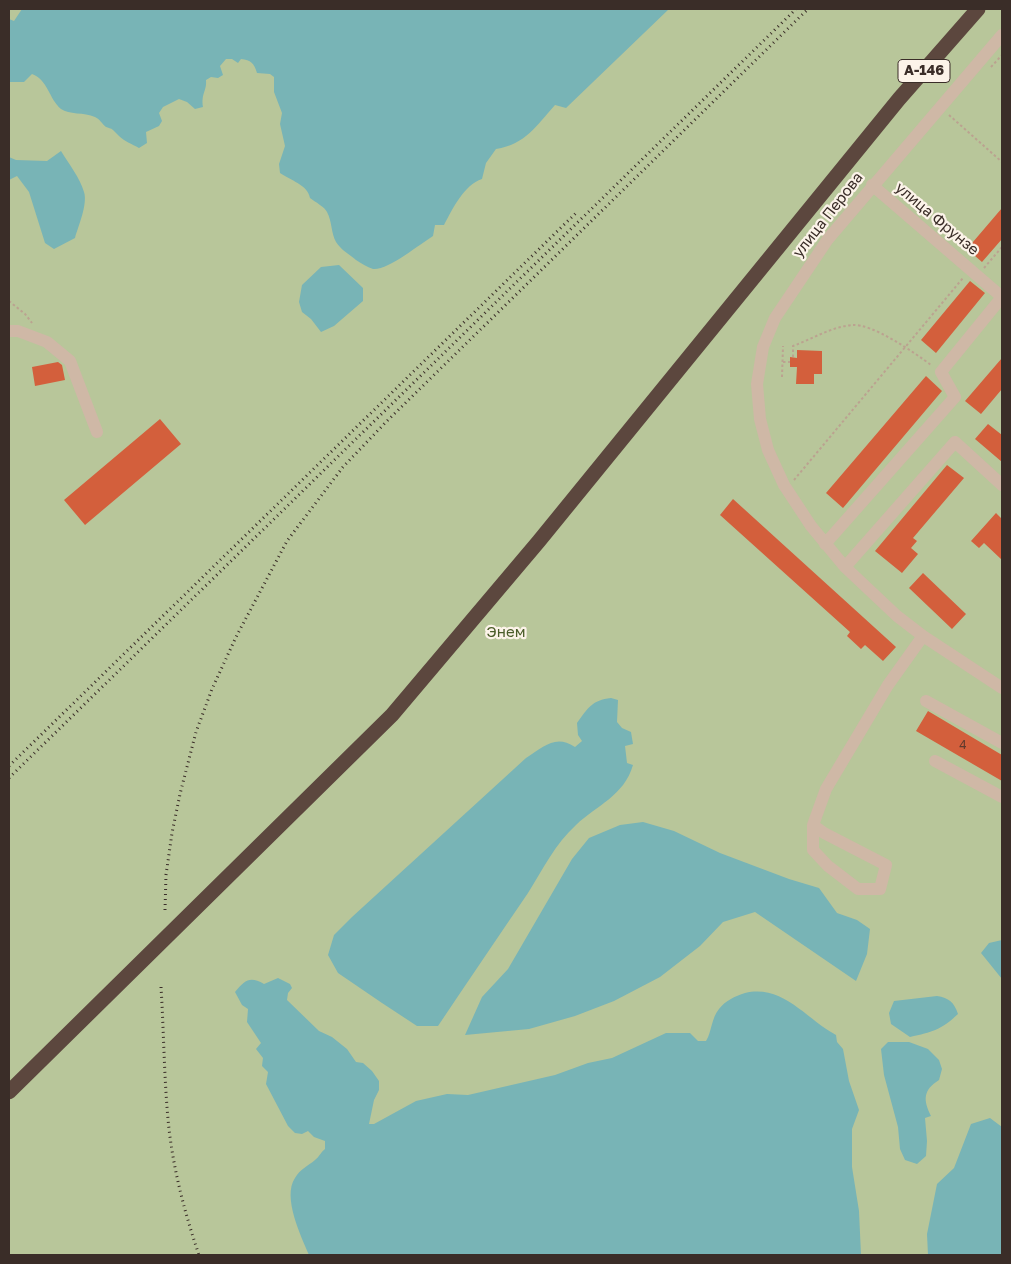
<!DOCTYPE html>
<meta charset="utf-8">
<style>
body{margin:0}
#map{position:relative;width:1011px;height:1264px;overflow:hidden;background:#f5e9dc;font-family:"Golos Text",sans-serif}
canvas{display:block}
.frame{position:absolute;inset:0;border:10px solid #3a2d28;pointer-events:none}
</style>
<div id="map">
<canvas width="1011" height="1264"></canvas>
<div class="frame"></div>
</div>
<script>
const g = document.querySelector('canvas').getContext('2d');
g.lineJoin = 'round';
function paint(path, color) { g.fillStyle = color; g.fill(path, 'evenodd'); }
function stroke(path, color, width, dash) { g.strokeStyle = color; g.lineWidth = width; g.lineCap = dash ? 'butt' : 'round'; g.setLineDash(dash || []); g.stroke(path); }
function label(font, color, halo, rows, align = 'center') {
  g.font = font + ' "Golos Text",sans-serif'; g.lineWidth = 4.5; g.setLineDash([]); g.textBaseline = 'middle'; g.strokeStyle = halo; g.fillStyle = color; for (const [text, x, y, turn = 0] of rows) {
    g.save(); g.translate(x, y); g.rotate((+turn || 0) * Math.PI / 180); g.textAlign = isNaN(turn) ? turn : align; if (halo) g.strokeText(text, 0, 0); g.fillText(text, 0, 0); g.restore();
  }
}
const green = new Path2D(`
 M9,9h993v1246h-993z`);
const water = new Path2D(`
 M22,9h647l-103,99 -11,-3c-19,21 -29,39 -59,44l-10,14 -4,16c-18,6 -29,29 -38,46h-9l-2,11c-13,8 -46,35 -60,33 -6,-2 -12,-6 -17,-9 -7,-6 -15,-10 -20,-18 -5,-9 -4,-21 -9,-30 -2,-5 -12,-10 -17,-14 -2,-13 -20,-18 -30,-25l-1,-9 6,-18 -5,-22 2,-11 -8,-21v-15l-4,-3 -13,-1c-3,-10 -6,-13 -16,-14l-3,4 -6,-4h-6l-6,7 3,9 -5,3 -7,-1 -5,3c1,11 -5,13 -3,27l-8,2 -8,-7 -8,-3 -16,8 -4,6 3,8 -3,5 -13,6 1,11 -8,5c-7,-4 -15,-7 -20,-12 -2,-2 -4,-4 -6,-6 -2,-2 -5,-2 -7,-3 -4,-3 -6,-8 -11,-10 -11,-5 -26,-2 -34,-8 -12,-10 -13,-29 -29,-35l-8,8h-15v-63l5,2z
 M61,151c8,13 19,27 23,41 4,12 -6,35 -9,46l-21,11 -9,-6 -16,-51 -12,-16 -8,4v-23l7,3 31,1z
 M339,265l24,23v13l-29,25 -13,6 -10,-13 -9,-7 -3,-10 3,-17 19,-18z
 M611,698l7,2 -1,22 5,6 9,4 2,12 -8,2 2,17 6,2c-9,31 -36,40 -57,60 -21,19 -33,44 -48,68 -30,44 -60,88 -90,133h-21l-35,-23 -44,-30 -10,-18 6,-20 18,-18 174,-159c18,-11 29,-24 49,-11l7,-6 -4,-6 -1,-12c11,-15 15,-23 34,-25z
 M643,822l31,9 46,22 69,26 30,9 18,25 20,7 13,9 -3,25 -11,27 -101,-69 -32,10 -23,24 -40,31 -46,24 -39,15 -46,13 -64,6 17,-38 26,-28 64,-110 17,-21 31,-13z
 M1002,940v39l-21,-26 8,-10z
 M278,978l12,6 2,4 -4,5 -1,7 32,31 13,6 15,12 9,13 7,1 9,8 7,10v9l-5,10 -5,24h5l42,-23 31,-7 21,1 87,-20 33,-12 24,-5 54,-25h24l8,8h8c6,-10 5,-22 13,-32 6,-8 16,-13 26,-16 38,-9 61,26 91,42l1,7 6,7 6,32 10,29 -7,19v38l7,44 2,44h-552c-8,-19 -27,-58 -14,-77 5,-9 13,-12 20,-18 4,-3 6,-8 10,-11v-8l-11,-4 -6,-6 -6,3 -7,-1 -7,-7 -22,-42 2,-12 -6,-6 1,-8 -7,-9 5,-6 -14,-21 1,-13 -6,-4 -7,-13c10,-12 15,-16 29,-8z
 M937,996c12,2 17,6 21,18 -17,16 -26,18 -48,23l-19,-13 -2,-11 5,-12z
 M888,1042h21l19,7 11,11 3,9 -3,11c-16,10 -16,20 -8,36l-6,2 2,23 -1,15 -9,8 -12,-4 -5,-11 -2,-22 -14,-52 -3,-26z
 M990,1118l12,9v128h-74l-1,-21 10,-50 17,-16 17,-44z`);
const building = new Path2D(`
 M1002,208v31l-20,23 -15,-13z
 M970,281l15,12 -49,60 -15,-13z
 M797,350l25,1v23h-8v10h-18l1,-17h-7v-10l7,1z
 M1002,358v31l-21,25 -16,-13z
 M58,362l4,3 3,15 -30,6 -3,-19z
 M926,376l16,15 -99,117 -17,-15z
 M160,419l21,25 -96,81 -21,-25z
 M988,424l14,11v27l-27,-23z
 M947,465l17,13 -51,60 4,3 -6,7 7,6 -16,19 -27,-22z
 M733,499l163,148 -13,14 -18,-16 -4,4 -14,-13 3,-4 -130,-117z
 M996,513l6,6v41l-18,-17 -5,5 -8,-7z
 M923,573l43,41 -14,15 -43,-41z
 M928,711l74,44v26l-86,-50z`);
const path = new Path2D(`
 M991,67l11,-12
 M949,115l53,47
 M984,268l18,-21
 M9,301l16,13 7,9
 M793,357v-11c19,-7 38,-19 59,-21 20,-2 63,28 79,40
 M783,362h7
 M782,377l1,-31
 M794,480l169,-202`);
const minor = new Path2D(`
 M1002,35l-174,204 -53,79 -12,29 -6,37 3,35 8,31 16,35 27,41 34,41 52,49 26,20 79,52
 M872,185l130,112
 M9,331h9l29,11 23,19 27,71
 M825,544l130,-147 -14,-25 61,-75
 M845,567l110,-125 47,43
 M926,701l76,42
 M935,761l67,36
 M813,825v25l15,16 30,23h22l6,-24 -62,-32 -11,-8 13,-36 62,-104 35,-49`);
const highway = new Path2D(`
 M9,1092l383,-377 147,-174 360,-442 79,-90`);
const rail = new Path2D(`
 M9,766l567,-553
 M9,778l787,-769
 M165,910l1,-35 6,-42 8,-39 16,-62 16,-43 24,-52 51,-96 56,-74 43,-45 422,-413
 M161,987c3,47 3,95 8,142 5,43 16,85 30,126`);
const numberNames = [
 ["4",963,745]
];
const shields = [
 [924,71,52]
];
const shieldNames = [
 ["А-146",924,71]
];
const streetNames = [
 ["улица Перова",828,215,-52],
 ["улица Фрунзе",937,219,40]
];
const parkNames = [
 ["Энем",506,632]
];
paint(green, '#b8c69a');
paint(water, '#78b4b6');
paint(building, '#d35f3c');
stroke(path, '#bba290', 2, [2.5, 2.5]);
stroke(minor, '#cfb8a6', 12);
stroke(highway, '#5c473e', 15);
stroke(rail, '#3a2d28', 3, [1, 4]);
label('12px', '#603a2d', null, numberNames);
for (const [x, y, w] of shields) { const box = new Path2D(); box.roundRect(x - w / 2, y - 11.5, w, 23, 4); g.fillStyle = '#fcf3e9'; g.fill(box); stroke(box, '#3a2d28', 1); }
label('bold 14px', '#3a2d28', null, shieldNames);
label('15px', '#3a2d28', '#fcf3e9', streetNames);
label('15px', '#4a5c29', '#fcf3e9', parkNames);
</script>
